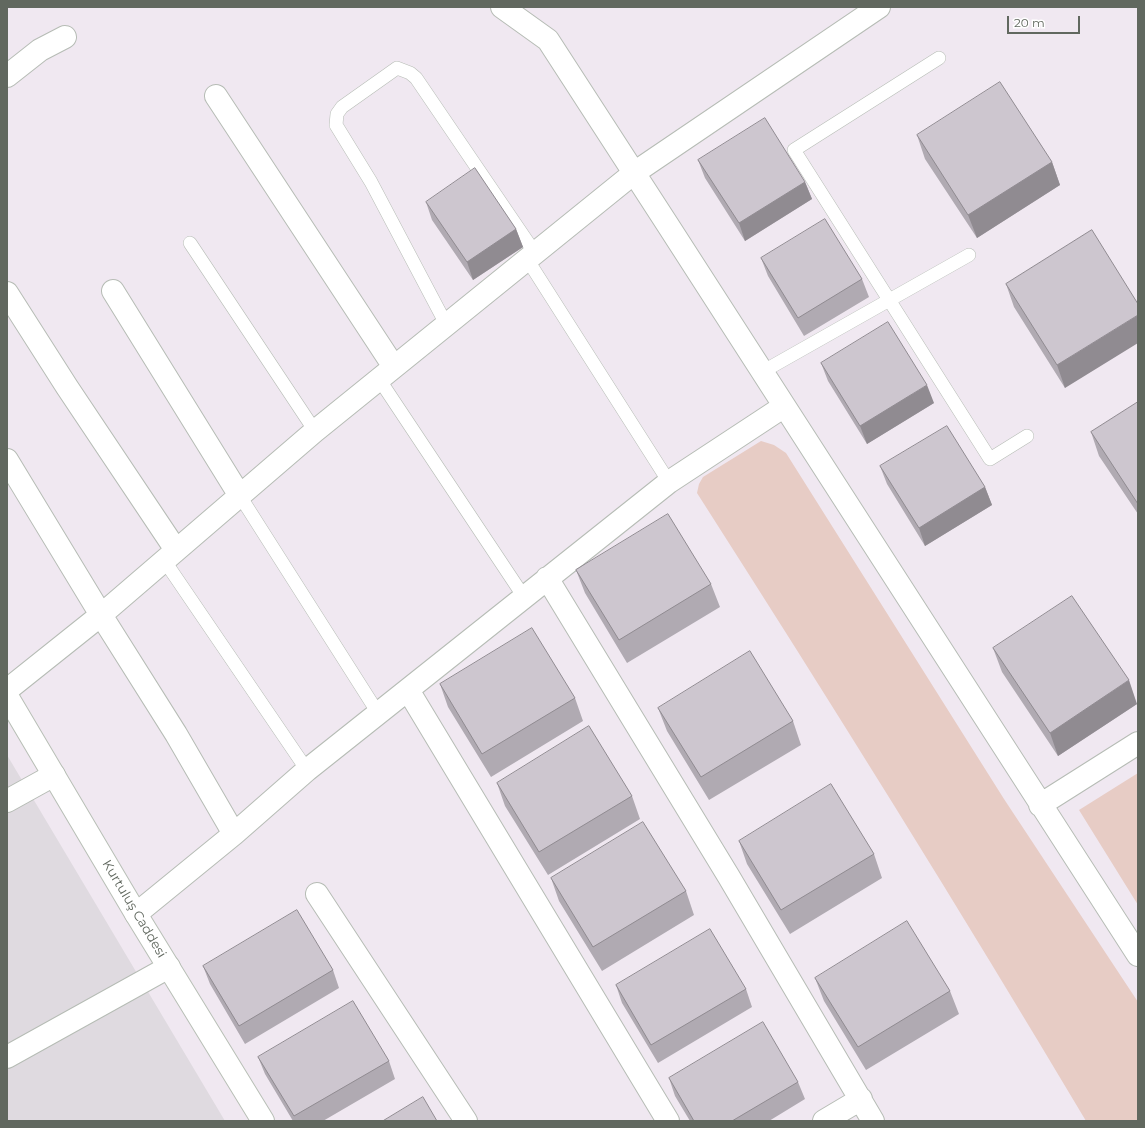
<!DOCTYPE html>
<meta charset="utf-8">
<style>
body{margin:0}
#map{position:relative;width:1145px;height:1128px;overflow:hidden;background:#f0e8f1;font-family:Montserrat,sans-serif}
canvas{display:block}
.frame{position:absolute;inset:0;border:8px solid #61685f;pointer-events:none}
.scale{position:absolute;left:1007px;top:16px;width:73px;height:18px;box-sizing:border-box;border:2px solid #61685f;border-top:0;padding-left:5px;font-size:12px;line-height:14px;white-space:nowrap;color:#61685f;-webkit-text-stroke:3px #fff;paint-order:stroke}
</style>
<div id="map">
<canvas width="1145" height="1128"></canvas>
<div class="frame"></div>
<div class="scale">20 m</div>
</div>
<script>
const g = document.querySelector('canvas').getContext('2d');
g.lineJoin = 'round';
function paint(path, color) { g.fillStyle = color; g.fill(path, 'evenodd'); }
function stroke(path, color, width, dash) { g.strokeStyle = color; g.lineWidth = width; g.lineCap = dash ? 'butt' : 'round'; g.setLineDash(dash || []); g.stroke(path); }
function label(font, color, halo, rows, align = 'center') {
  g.font = font + ' Montserrat,sans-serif'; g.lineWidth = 3; g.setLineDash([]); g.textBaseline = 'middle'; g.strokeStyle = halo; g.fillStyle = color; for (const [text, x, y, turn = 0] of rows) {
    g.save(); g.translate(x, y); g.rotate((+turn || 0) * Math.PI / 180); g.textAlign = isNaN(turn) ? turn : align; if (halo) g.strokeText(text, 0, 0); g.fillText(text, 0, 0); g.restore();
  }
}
const industrial = new Path2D(`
 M7,755l218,366h-218z`);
const green = new Path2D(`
 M761,441l13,4 12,8 218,346 134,203v119h-52c-126,-212 -256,-420 -389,-628l2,-9 4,-7z
 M1138,773v132l-59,-95z`);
const lane = new Path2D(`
 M939,58l-145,92 196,309 37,-23
 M190,243l125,188
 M527,259l142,223
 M446,324l-75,-142 -35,-57 1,-11 5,-7 55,-39 13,5 6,5 119,175
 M762,372l207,-117
 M379,379l145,218
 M240,496l138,217
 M164,560l143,210`);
const street = new Path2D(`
 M502,7l46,33c198,304 391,611 590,915
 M7,76l33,-26 25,-13
 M216,96l178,271
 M113,291l127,205
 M7,293l60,94 109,163
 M7,460l94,155 75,119 58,100
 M547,578l182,299 144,244
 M7,690l94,-75 214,-184 319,-258 245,-166
 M408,690l260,431
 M7,801l47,-26
 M1040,805l98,-62
 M317,894l149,227
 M136,914l98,-80 73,-64 362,-288 114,-75
 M7,1057l162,-90
 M824,1121l37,-22`);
const secondary = new Path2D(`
 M7,696l129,218 127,207`);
const wall = new Path2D(`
 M917,135l135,27 8,23 -83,53 -52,-79z
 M698,160l107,22 7,17 -67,42 -40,-63z
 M426,202l90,27 7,18 -50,33 -41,-60z
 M1092,230l-27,158 -51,-81 -8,-23z
 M761,258l101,21 7,18 -65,39 -36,-60z
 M821,363l113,40 -67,41 -39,-63z
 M1138,402v112l-39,-58 -8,-24z
 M880,466l105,21 7,18 -67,41 -38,-62z
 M576,570l135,14 9,23 -93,56 -42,-70z
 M993,648l144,56 -79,52 -56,-84z
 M440,684l135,14 8,23 -92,56 -43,-70z
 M658,708l135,13 8,24 -92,55 -42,-69z
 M497,783l135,13 8,23 -92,56 -43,-69z
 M739,841l135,13 8,24 -92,56 -43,-70z
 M551,878l135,13 8,24 -92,56 -43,-70z
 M203,966l130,4 6,18 -94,56 -35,-60z
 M815,978l135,13 9,23 -93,56 -42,-69z
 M616,985l130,4 6,18 -94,56 -36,-60z
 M258,1057l131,4 6,18 -72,42h-30l-28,-47z
 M669,1078l129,4 7,17 -36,22h-79l-15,-25z`);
const shadedWall = new Path2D(`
 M1052,162l8,23 -83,53 -9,-23z
 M805,182l7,17 -67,42 -6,-18z
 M516,229l7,18 -50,33 -6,-18z
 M1138,315v28l-73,45 -8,-23z
 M927,385l7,18 -67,41 -7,-18z
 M985,487l7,18 -67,41 -6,-18z
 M1129,680l8,24 -79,52 -8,-23z`);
const building = new Path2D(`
 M1000,82l52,80 -84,53 -51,-80z
 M765,118l40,64 -66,41 -41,-63z
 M475,168l41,61 -49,33 -41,-60z
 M825,219l37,60 -64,39 -37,-60z
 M1092,230l46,74v11l-81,50 -51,-81z
 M888,322l39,63 -67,41 -39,-63z
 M1138,402v102l-47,-72z
 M947,426l38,61 -66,41 -39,-62z
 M668,514l43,70 -92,56 -43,-70z
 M1072,596l57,84 -79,53 -57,-85z
 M532,628l43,70 -93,56 -42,-70z
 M750,651l43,70 -92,56 -43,-69z
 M589,726l43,70 -93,56 -42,-69z
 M831,784l43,70 -93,56 -42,-69z
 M643,822l43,69 -93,56 -42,-69z
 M297,910l36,60 -94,56 -36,-60z
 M907,921l43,70 -92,56 -43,-69z
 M710,929l36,60 -95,56 -35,-60z
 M353,1001l36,60 -95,55 -36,-59z
 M763,1022l35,60 -66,39h-38l-25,-43z
 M423,1097l14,24h-54z`);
const streetNames = [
 ["Kurtuluş Caddesi",134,909,59]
];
paint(industrial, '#dfdae0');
paint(green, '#e7ccc5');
stroke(lane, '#b6bcb5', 14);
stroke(street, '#b6bcb5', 24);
stroke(secondary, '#b8bfb6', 24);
stroke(lane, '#fff', 13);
stroke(street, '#fff', 22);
stroke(secondary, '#fff', 22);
paint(wall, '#b0aab2');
paint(shadedWall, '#908b91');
paint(building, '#cdc6cf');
stroke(building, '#908b91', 1);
label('13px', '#61685f', '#fff', streetNames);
</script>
